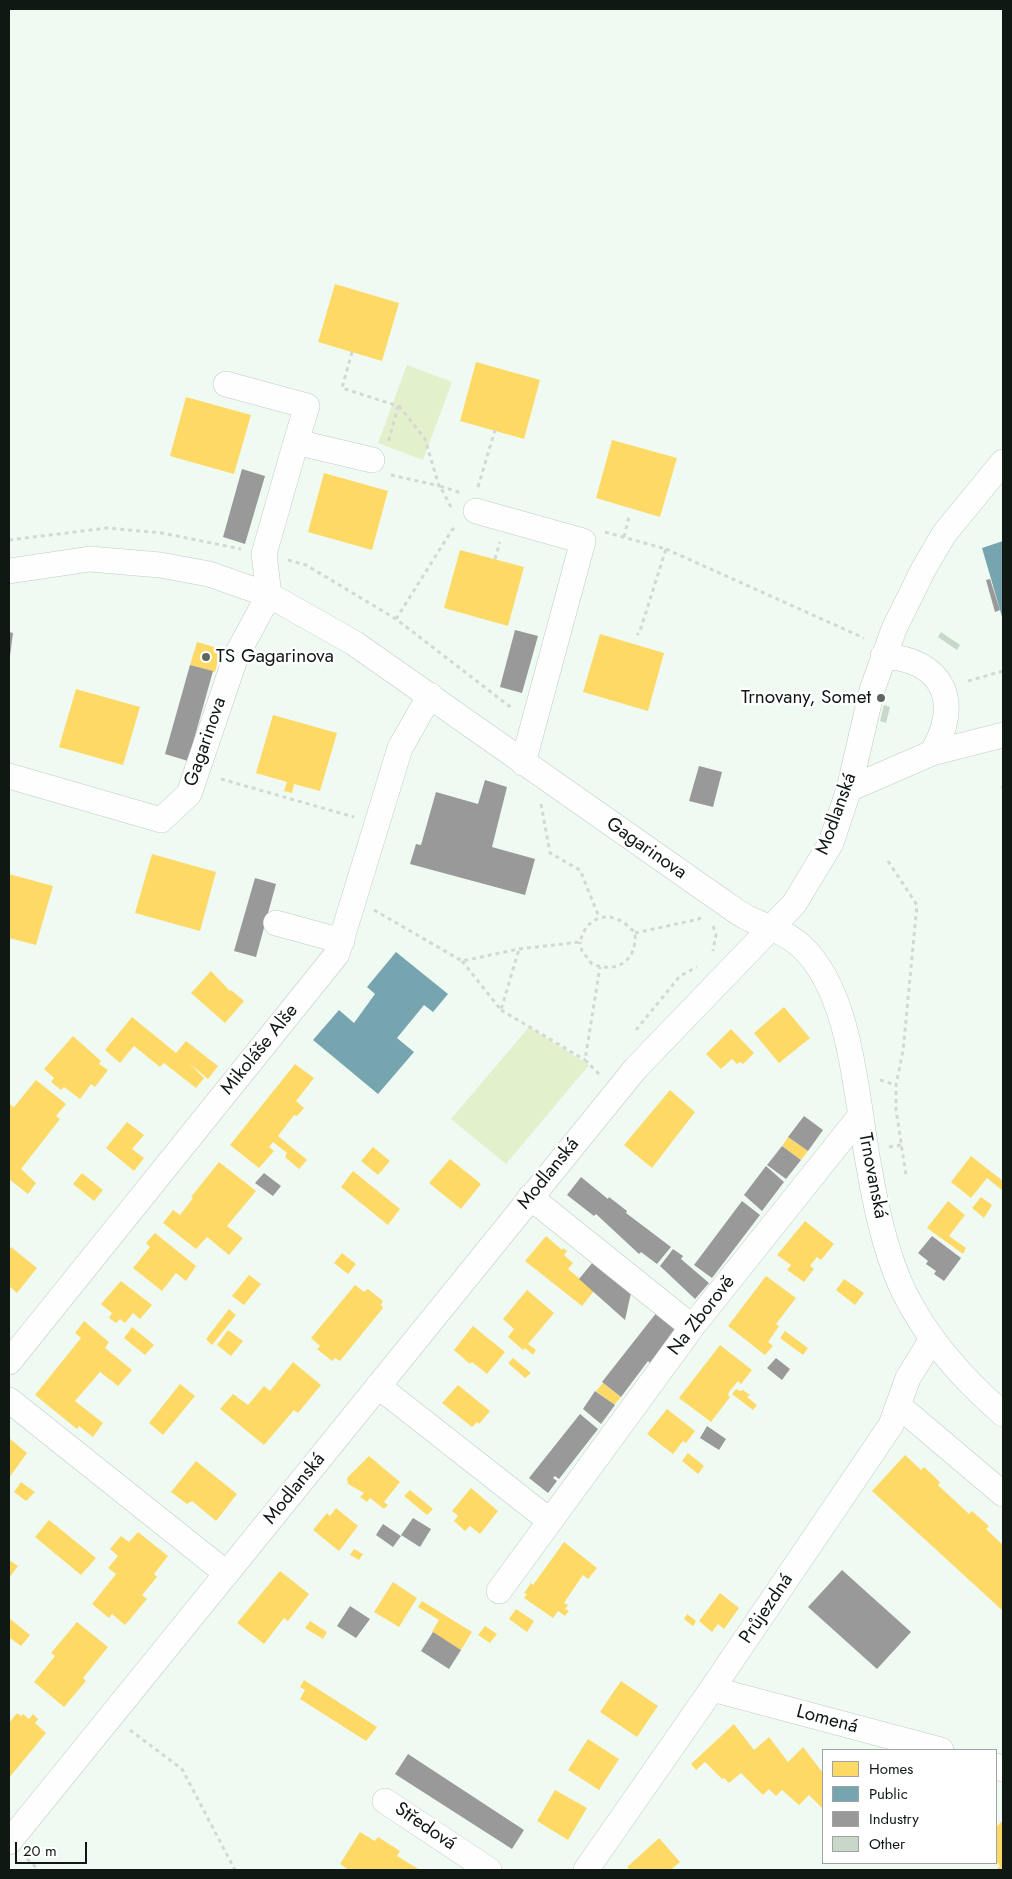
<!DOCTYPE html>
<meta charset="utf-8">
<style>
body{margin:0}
#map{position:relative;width:1012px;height:1879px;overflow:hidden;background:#effaf3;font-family:Jost,sans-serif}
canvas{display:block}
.frame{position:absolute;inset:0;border:10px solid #0f1813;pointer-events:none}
.legend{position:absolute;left:822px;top:1749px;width:175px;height:115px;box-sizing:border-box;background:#fff;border:1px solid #9fa3a1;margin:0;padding:6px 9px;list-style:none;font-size:15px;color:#0f1813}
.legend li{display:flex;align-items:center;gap:10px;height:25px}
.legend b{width:25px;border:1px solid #9fa3a1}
.scale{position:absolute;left:15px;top:1842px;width:72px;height:22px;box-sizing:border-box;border:2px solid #0f1813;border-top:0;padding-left:6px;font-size:15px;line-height:18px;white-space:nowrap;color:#0f1813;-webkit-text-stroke:4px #fff;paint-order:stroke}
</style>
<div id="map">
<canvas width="1012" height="1879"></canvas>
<div class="frame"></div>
<ul class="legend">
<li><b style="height:14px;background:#ffd966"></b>Homes</li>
<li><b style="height:14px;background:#76a5af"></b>Public</li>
<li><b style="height:14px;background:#999"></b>Industry</li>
<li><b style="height:14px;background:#c8d7c7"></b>Other</li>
</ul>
<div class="scale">20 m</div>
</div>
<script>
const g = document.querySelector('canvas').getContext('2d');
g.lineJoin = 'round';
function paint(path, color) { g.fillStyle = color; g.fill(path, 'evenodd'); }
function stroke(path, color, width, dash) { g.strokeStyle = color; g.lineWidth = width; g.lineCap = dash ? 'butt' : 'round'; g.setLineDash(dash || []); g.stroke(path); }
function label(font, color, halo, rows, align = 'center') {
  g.font = font + ' Jost,sans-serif'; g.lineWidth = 5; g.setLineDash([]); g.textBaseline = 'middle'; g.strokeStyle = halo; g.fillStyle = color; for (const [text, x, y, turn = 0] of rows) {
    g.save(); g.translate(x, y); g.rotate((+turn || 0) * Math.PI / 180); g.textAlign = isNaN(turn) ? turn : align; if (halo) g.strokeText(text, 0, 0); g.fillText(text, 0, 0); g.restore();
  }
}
const green = new Path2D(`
 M407,365l45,17 -29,78 -45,-17z
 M529,1027l60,38 -83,99 -55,-45z`);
const homes = new Path2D(`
 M335,284l64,19 -17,58 -64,-19z
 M476,362l64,18 -16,59 -64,-18z
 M186,397l65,18 -17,59 -64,-18z
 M612,440l65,18 -17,59 -64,-19z
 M324,473l64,18 -16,59 -64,-18z
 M460,550l64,17 -16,59 -64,-18z
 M600,634l64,19 -16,58 -65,-19z
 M197,642l24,7 -6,23 -25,-7z
 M76,689l64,18 -17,58 -64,-18z
 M273,715l64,18 -17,58 -26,-7 -2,9 -8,-2 3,-9 -31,-9z
 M152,854l64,18 -16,59 -65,-18z
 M9,874l44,12 -17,59 -27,-7z
 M211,971l19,20 1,-1 13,11 -19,22 -34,-30z
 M784,1007l26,31 -31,25 -25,-30z
 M132,1017l44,36 10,-12 32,25 -10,13 -19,-16 15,15 -8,10 -32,-25 -4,4 -26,-21 -14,17 -15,-13z
 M731,1029l23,24 -11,11 -3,-2 -3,2 -5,-5 -11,10 -15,-15z
 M73,1036l28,25 -2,3 9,6 -13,17 -4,-3 -11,15 -16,-12 -3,3 -10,-8 3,-4 -10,-9z
 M295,1064l19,14 -18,23 8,7 -7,8 -3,-1 -16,21 29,24 -8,9 -14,-12 2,-4 -14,-11 -4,5 5,4 -15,17 -29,-23z
 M36,1080l30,24 -10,12 4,3 -39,50 15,14 -8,11 -19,-15v-75l5,3z
 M670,1090l25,22 -43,56 -28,-23z
 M127,1122l17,13 -12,14 12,9 -10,13 -28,-23z
 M788,1137l20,14 -7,9 -19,-14z
 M373,1147l17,14 -12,14 -17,-14z
 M971,1156l32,25 -1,9 -15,-12 -16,20 -20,-16z
 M450,1159l31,25 -20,25 -32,-26z
 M219,1162l37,29 -29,35 16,12 -14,17 -22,-18 -11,12 -33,-26 10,-13 7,5 13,-17 -2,-1z
 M353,1171l47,38 -12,16 -47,-38z
 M82,1173l21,17 -9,11 -21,-17z
 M981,1197l11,8 -8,13 -12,-10z
 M948,1201l17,14 -16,21 17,12 -3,6 -36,-26z
 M805,1221l29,23 -13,16 -4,-3 -7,9 4,3 -10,13 -17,-12 4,-5 -14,-10z
 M155,1233l41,33 -10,15 -10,-8 -14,18 -29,-23 17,-21 -4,-4z
 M546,1236l16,14 1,-2 4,3 -3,4 9,8 -5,6 26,22 -12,15 -57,-45z
 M11,1247l26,21 -20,25 -8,-7v-35z
 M342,1253l14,11 -8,10 -14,-11z
 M249,1275l12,9 -17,21 -12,-9z
 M766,1276l30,22 -20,26 3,2 -11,16 5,4 -8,9 -37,-29z
 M844,1279l20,14 -9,12 -19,-15z
 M121,1281l31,24 -12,14 -7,-6 -8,10 -5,-4 -4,4 -7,-5 3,-5 -11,-9z
 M355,1285l9,7 4,-3 15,12 -2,4 2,3 -43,53 -5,-3 -3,3 -15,-12 3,-3 -9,-8z
 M527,1290l27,23 -26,31 8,6 -3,5 -8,-7 -2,2 -15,-13 6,-8 -11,-10z
 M229,1309l7,6 -24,30 -6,-6z
 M84,1321l25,21 -4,6 27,22 -14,16 -18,-14 -25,29 28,22 -10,14 -14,-11 -2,3 -42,-34 46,-57 -6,-5z
 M473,1326l32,26 -18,22 -15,-12 -2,2 -16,-14z
 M132,1327l22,18 -9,10 -21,-17z
 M228,1330l15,11 -12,15 -14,-11z
 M785,1331l23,17 -5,7 -23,-17z
 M720,1345l32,25 -11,14 -3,-3 -9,11 -1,3 2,2 -19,25 -32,-24z
 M513,1358l18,15 -6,5 -17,-15z
 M293,1362l28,23 -23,28 -4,-3 -30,35 -44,-36 13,-15 15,11 16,-19 6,5z
 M603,1383l18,14 -7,8 -18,-14z
 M180,1384l15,12 -32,39 -14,-12z
 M458,1385l32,26 -11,13 -2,-2 -5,5 -30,-24z
 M736,1389l4,2 3,-1 7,5 -3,2 10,8 -4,5 -21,-16z
 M667,1409l28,22 -9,12 -3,-2 -10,13 -26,-20z
 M9,1438l18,15 -18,25z
 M688,1453l16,13 -6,8 -16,-13z
 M905,1455l16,15 3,-3 16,15 -2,3 31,29 3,-3 17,15 -3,3 17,16v66l-131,-120z
 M369,1456l31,26 -16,20 4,3 -4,4 -14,-11 -3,4 -7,-5 4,-4 -16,-9 -1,-6z
 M196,1461l41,33 -21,27 -24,-20 -5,3 -16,-12z
 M21,1482l14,10 -9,9 -12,-9z
 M471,1488l27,23 -18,23 -10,-8 -5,5 -11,-10 4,-5 -6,-5z
 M410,1490l23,19 -6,6 -23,-19z
 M336,1508l22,18 -19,25 -26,-21 14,-17 3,3z
 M49,1520l47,38 -15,17 -46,-38z
 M138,1532l30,24 -14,18 3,3 -15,18 5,4 -22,26 -13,-11 -3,4 -17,-14 24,-30 -8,-6 10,-12 -8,-7 11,-13 8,6z
 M564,1542l33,26 -9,11 -5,-4 -9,13 -10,15 4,2 -3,4 4,2 -4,5 -7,-5 -5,7 -29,-20 3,-4 -3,-1 7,-10 2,2z
 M354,1549l9,5 -4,6 -9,-5z
 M9,1560l9,6 -9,12z
 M280,1571l29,23 -21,27 -4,-3 -20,26 -27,-21z
 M393,1582l24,16 -18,29 -25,-15z
 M720,1593l19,15 -15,21 -6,-5 -6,8 -13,-11z
 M422,1601l50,31 -11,18 -29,-18 7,-12 -21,-13z
 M516,1609l18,12 -7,11 -18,-13z
 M687,1614l9,7 -3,5 -9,-7z
 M9,1618l21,17 -9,11 -11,-8 -1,2z
 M310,1621l17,11 -4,7 -18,-11z
 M77,1622l31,25 -25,31 3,3 -22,26 -30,-25 21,-26 -4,-3z
 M485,1626l12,8 -7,9 -12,-8z
 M304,1680l73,47 -11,14 -66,-42 5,-9 -5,-3z
 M621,1681l37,25 -21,31 -37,-25z
 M17,1713l4,3 2,-2 6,5 4,-5 5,5 -3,4 11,10 -37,45v-55z
 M734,1724l20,26 15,-13 19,25 15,-15 20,26v36l-14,-14 -10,10 -17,-15 -6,6 -7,-7 -6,6 -22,-22 -12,10 -5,-5 -2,1 -17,-17 -9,8 -5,-6z
 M588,1739l31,20 -20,31 -31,-20z
 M555,1790l32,18 -19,32 -31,-19z
 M1003,1820v50h-7l4,-4 -4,-5v-34z
 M360,1832l15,9 3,-4 22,14 -3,5 23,14h-71l-9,-6z
 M659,1838l21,24 -10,8h-40l-3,-3z`);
const public = new Path2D(`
 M1003,541v79l-21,-72z
 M396,952l52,42 -15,18 -9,-7 -27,33 17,14 -36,42 -65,-54 26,-30 15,13 21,-29 -8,-7z`);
const industry = new Path2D(`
 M242,469l23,7 -20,68 -22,-7z
 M990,579l10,31 -5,2 -9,-32z
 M515,630l23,6 -16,57 -22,-6z
 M9,632l4,1 -3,23h-1z
 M190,665l23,6 -25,90 -23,-7z
 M699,766l23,6 -9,35 -24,-6z
 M485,780l22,7 -15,60 43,12 -10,36 -115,-31 6,-20 5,1 15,-53 42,12z
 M255,878l21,6 -20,73 -22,-6z
 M804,1116l19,14 -15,21 -20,-14z
 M782,1146l19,14 -15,19 -19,-14z
 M766,1166l18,16 -22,29 -18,-16z
 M264,1173l17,13 -8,10 -18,-13z
 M581,1177l27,22 1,-2 18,14 -1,2 45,34 -14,17 -16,-12 -2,2 -43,-40 -2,2 -27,-21z
 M742,1201l18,14 -48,63 -18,-13z
 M932,1236l29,22 -17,23 -10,-7 2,-3 -10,-7 2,-3 -10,-8z
 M673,1249l10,7 -2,3 28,24 -14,16 -35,-33z
 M593,1262l38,31 -6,27 -46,-41z
 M657,1312l20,16 -27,35 -2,-2 -27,36 -19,-15z
 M776,1358l14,11 -8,11 -15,-12z
 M595,1391l20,14 -14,19 -18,-15z
 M580,1414l18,15 -39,50 -4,-3 -2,2 4,3 -9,12 -19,-15z
 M707,1426l19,13 -7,11 -19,-12z
 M413,1518l18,11 -11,18 -19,-12z
 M383,1524l18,12 -8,11 -17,-12z
 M842,1570l69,62 -34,37 -69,-62z
 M350,1606l20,13 -14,19 -19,-12z
 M433,1632l28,18 -12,19 -28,-18z
 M408,1754l116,76 -12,19 -117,-75z`);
const building = new Path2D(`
 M941,632l19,13 -3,5 -19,-13z
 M884,705l6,2 -4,16 -6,-2z`);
const path = new Path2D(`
 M352,352l-10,36 56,18 -10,37
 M399,406l26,33 14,47
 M391,475l49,11
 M478,487l17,-57
 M451,507l-11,-21 21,7
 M605,532l61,17 -26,82 -3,4
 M624,537l5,-20
 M9,540l98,-12 55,5 79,16
 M666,549l198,89
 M495,559l5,-17
 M288,560l18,5 90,54 117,90
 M396,619l56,-89 5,-4
 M968,681l35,-10
 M221,779l133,38
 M1001,787h2
 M541,804l9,49 30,17 19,47
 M888,861l29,44 -14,146 -7,34v25l10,65
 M374,910l88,51 57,-12 61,-7c8,-31 36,-32 55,-9 2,27 -17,41 -43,31l-10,-13 -2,-9
 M713,926l3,8 -3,17
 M635,933l64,-14 3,-3
 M462,961l39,49 18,-61
 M501,1010l84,50
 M636,1030l44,-54 17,-9
 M599,1074l-14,-14 15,-93
 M880,1080l16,5
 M889,1147l12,-2
 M130,1730l52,39 53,101
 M27,1859l12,11`);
const minor = new Path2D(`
 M226,384l81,22 -11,36
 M476,511l107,30 -60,222
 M9,571l81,-12 70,6 49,9 60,21 85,48 362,254c11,7 21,16 32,21 18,9 38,14 53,28 52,48 55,155 68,221 7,42 17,89 36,127 23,46 60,87 98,120
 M883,656c61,4 79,46 49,97
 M9,776l152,44 28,-26 47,-138 33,-61 -5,-41 32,-112 76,18
 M849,789l83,-36 71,-18
 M276,923l66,18
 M530,1197l162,130
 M9,1362l328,-408 63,-206 30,-53
 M378,1386l172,135
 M9,1400l217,173
 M899,1406l104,88
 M499,1591l193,-264 169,-212
 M712,1689l229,61
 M996,1766l7,3
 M385,1801l104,69
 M9,1842l627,-774 158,-164 37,-61 18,-54 23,-99 22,-61 29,-59 21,-36 59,-72
 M586,1870l126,-181 179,-264 17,-47 24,-39`);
const markers = [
 [206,657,5,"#5d6761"],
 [881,698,5,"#5d6761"]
];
const poiNames = [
 ["TS Gagarinova",216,657],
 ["Trnovany, Somet",871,698,"right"]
];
const streetNames = [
 ["Gagarinova",206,742,-71],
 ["Modlanská",837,814,-70],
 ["Gagarinova",646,849,35],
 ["Mikoláše Alše",260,1050,-51],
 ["Modlanská",549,1174,-51],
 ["Trnovanská",872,1176,79],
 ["Na Zborově",702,1316,-52],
 ["Modlanská",295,1489,-51],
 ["Průjezdná",767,1609,-56],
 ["Lomená",827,1720,15],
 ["Středová",425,1827,34]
];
paint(green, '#e2f0cb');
paint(homes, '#ffd966');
paint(public, '#76a5af');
paint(industry, '#999');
paint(building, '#c8d7c7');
stroke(minor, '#c1cbc5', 26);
stroke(path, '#d4d8d5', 3, [4, 4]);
stroke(minor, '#fdfefd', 25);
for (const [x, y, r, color] of markers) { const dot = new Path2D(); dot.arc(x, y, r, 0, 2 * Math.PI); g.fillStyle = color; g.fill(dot); stroke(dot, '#fff', 2); }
label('19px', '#0f1813', '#fff', poiNames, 'left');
label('19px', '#0f1813', '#fff', streetNames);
</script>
